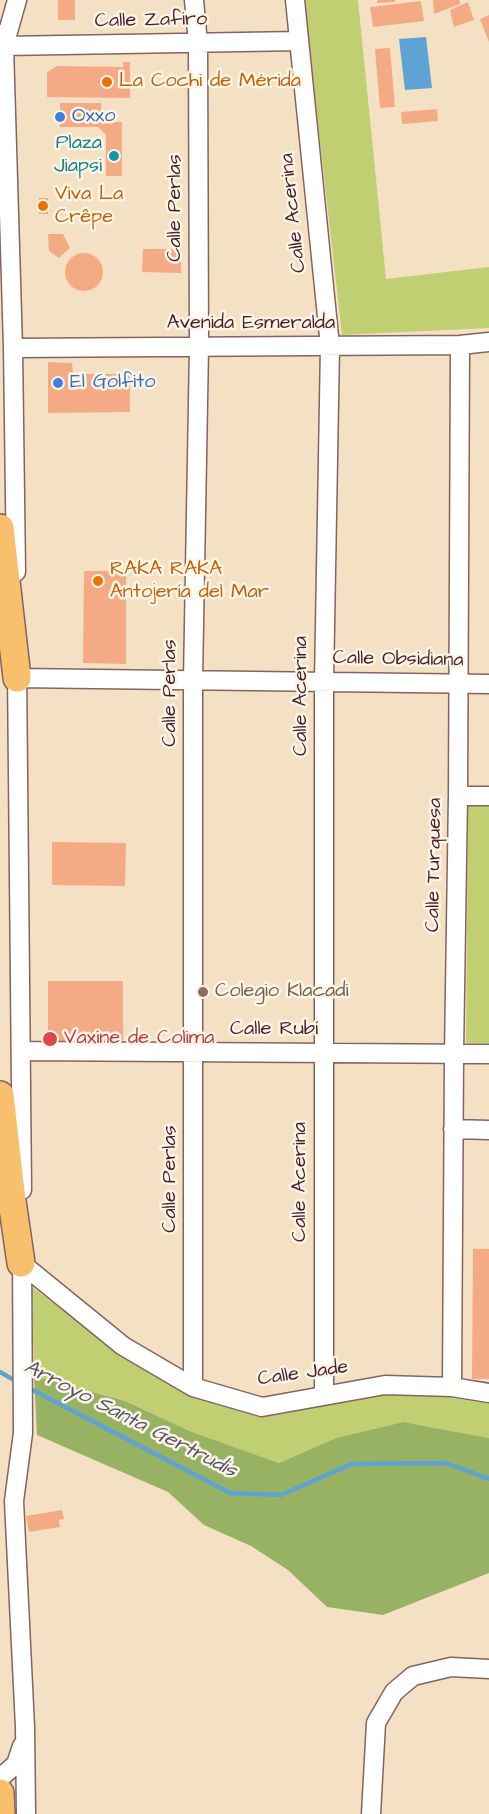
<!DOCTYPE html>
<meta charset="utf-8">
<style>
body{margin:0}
canvas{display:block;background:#f4e0c3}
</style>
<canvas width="489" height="1814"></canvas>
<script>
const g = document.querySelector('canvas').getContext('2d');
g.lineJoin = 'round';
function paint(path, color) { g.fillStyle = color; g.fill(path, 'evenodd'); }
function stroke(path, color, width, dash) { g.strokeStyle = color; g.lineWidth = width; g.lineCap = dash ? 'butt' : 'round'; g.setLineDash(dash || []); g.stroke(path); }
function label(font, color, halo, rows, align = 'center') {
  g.font = font + ' "Architects Daughter",sans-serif'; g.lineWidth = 5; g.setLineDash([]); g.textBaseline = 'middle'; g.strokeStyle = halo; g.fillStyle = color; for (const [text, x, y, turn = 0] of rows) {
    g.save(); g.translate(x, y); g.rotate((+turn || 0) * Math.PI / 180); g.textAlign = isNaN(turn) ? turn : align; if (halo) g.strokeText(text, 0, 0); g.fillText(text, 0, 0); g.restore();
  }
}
const green = new Path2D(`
 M304,0h54l28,279 103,-12v61l-147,7z
 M468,804l21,1v238h-23z
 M32,1287l57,43 67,44 46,26 62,16 82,-18 52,-5 52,4 39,5v36l-86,-16 -67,16 -57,25 -87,-31 -67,-31 -91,-25z`);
const forest = new Path2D(`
 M34,1376l91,25 67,31 87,31 57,-25 67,-16 86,16v135l-106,42 -56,-8 -39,-37 -37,-24 -47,-21 -36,-33 -131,-57z`);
const water = new Path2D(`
 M426,37l6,51 -27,2 -6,-51z`);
const stream = new Path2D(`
 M0,1372l19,11
 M27,1387l203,106 51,2 71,-31 94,-1 43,16`);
const building = new Path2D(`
 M58,0h17v20h-17z
 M377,0h18v2l-18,1z
 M433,0h26l1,4 -26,10z
 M421,1l3,20 -51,6 -3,-20z
 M468,2l6,18 -20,7 -4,-17z
 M489,15v27l-9,-23z
 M390,48l5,59 -15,1 -5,-59z
 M123,62h7v36l-83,-1v-25l10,-6 66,1z
 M60,103h41v19h21v54h-16v-41l-8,-8h-38z
 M437,109l1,12 -36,3 -1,-12z
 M39,198h9v16h-9z
 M48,234h15l7,14 -11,10 -10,-7z
 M143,249h38v24l-39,-1z
 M65 272a19 19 0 1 1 38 0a19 19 0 1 1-38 0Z
 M48,362l24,1 1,11h57v38l-82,1z
 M84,571h42v93l-43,-1z
 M52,842l74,1 -1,43 -73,-1z
 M48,981h75v65h-75z
 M473,1249h16v130h-17z
 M62,1510l2,9 -5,1 1,7 -31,5 -3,-16z`);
const minor = new Path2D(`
 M295,0l35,346 -6,336v713
 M2,34l2,12 295,-5
 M13,348l447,-3 29,-3
 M16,572l-3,-224 -9,-302 13,-46
 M17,669l5,521
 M17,678l472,6
 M458,796h31
 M22,1051l467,3
 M453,1129l36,1
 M22,1254l1,179 -9,68 11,226 1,87
 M21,1263l102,83 70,41 69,20 123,-22 67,2 37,6
 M193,1387v-707l6,-333 -1,-304 -4,-43
 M452,1387l2,-333 4,-258 2,-451
 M0,1778l16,-14 6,-18
 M371,1814l5,-91 18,-31 19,-16 38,-9 38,2`);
const highway = new Path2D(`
 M0,528l17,150
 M0,1095l12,106 9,62
 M0,1793l1,21`);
const markers = [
 [107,82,6,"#e8710a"],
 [60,117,6,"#3f7fe0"],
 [114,156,6,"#0f9aa8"],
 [43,206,6,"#e8710a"],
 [58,383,6,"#3f7fe0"],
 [98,581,6,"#e8710a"],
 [203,992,6,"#8d6e63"],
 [50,1039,8,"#e0444e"]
];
const streetNames = [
 ["Calle Zafiro",151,21,-1],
 ["Calle Perlas",176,208,-90],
 ["Calle Acerina",294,213,-96],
 ["Avenida Esmeralda",251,324],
 ["Calle Obsidiana",398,660,1],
 ["Calle Perlas",171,693,-90],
 ["Calle Acerina",302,696,-90],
 ["Calle Turquesa",435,865,-89],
 ["Calle Rubí",274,1030],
 ["Calle Perlas",171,1179,-90],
 ["Calle Acerina",301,1182,-90],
 ["Calle Jade",303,1374,-8]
];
const foodNames = [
 ["La Cochi de Mérida",119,82],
 ["Viva La",55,195],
 ["Crêpe",55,218],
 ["RAKA RAKA",110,570],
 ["Antojería del Mar",110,593]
];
const shopNames = [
 ["Oxxo",72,117],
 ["El Golfito",70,383]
];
const cultureNames = [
 ["Plaza",102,144],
 ["Jiapsi",102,167]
];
const educationNames = [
 ["Colegio Klacadi",215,992]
];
const healthNames = [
 ["Vaxine de Colima",64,1039]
];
const waterNames = [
 ["Arroyo Santa Gertrudis",130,1420,27]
];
paint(green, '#c0cf72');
paint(forest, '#98b264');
paint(water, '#5ea3d3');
stroke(stream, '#5ea3d3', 4.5);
paint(building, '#f4ab85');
stroke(minor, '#866360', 21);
stroke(highway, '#866360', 30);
stroke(minor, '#fff', 18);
stroke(highway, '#f8bf6c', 27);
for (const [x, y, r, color] of markers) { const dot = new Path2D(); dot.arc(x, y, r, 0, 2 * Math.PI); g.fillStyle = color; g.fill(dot); stroke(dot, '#fcf5e5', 2); }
label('20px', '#4a1f2b', '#fcf5e5', streetNames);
label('20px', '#c56008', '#fcf5e5', foodNames, 'left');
label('20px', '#366cbe', '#fcf5e5', shopNames, 'left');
label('20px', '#0d838f', '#fcf5e5', cultureNames, 'right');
label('20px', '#785e54', '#fcf5e5', educationNames, 'left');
label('20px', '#be3a42', '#fcf5e5', healthNames, 'left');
label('italic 21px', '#52546e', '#fcf5e5', waterNames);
</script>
